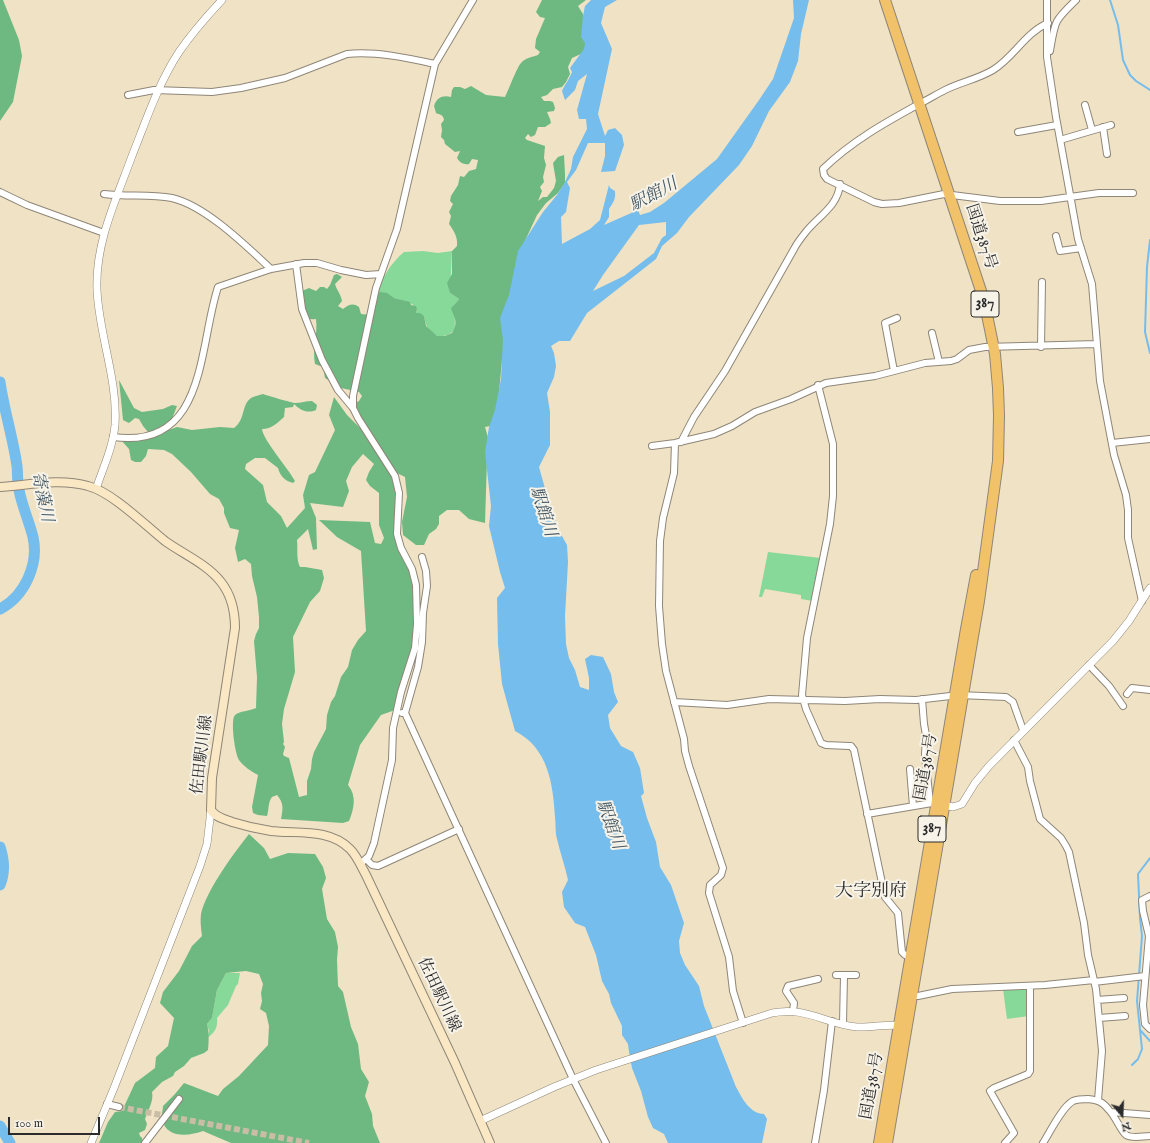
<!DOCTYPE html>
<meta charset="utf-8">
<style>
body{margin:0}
#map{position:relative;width:1150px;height:1143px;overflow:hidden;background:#f0e2c4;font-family:"IM FELL English",serif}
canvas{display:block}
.north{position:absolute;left:1102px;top:1095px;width:40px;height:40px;-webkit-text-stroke:3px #f7f3e8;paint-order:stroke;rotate:161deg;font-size:11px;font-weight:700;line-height:16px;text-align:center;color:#2b2b2b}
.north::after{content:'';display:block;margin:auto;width:14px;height:18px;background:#2b2b2b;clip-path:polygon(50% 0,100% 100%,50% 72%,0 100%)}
.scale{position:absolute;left:8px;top:1117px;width:92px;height:18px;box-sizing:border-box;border:2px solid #2b2b2b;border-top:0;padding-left:5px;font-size:12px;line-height:14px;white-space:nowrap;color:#2b2b2b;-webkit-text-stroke:3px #f7f3e8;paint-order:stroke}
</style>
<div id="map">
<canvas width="1150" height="1143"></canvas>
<div class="north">N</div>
<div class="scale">100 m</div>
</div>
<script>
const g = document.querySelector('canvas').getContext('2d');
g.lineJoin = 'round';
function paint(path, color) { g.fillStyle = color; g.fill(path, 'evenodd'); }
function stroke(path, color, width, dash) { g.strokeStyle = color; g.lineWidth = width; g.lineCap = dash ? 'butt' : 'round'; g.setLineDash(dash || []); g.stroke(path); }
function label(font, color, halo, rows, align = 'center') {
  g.font = font + ' "IM FELL English","Noto Serif JP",serif'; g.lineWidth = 4; g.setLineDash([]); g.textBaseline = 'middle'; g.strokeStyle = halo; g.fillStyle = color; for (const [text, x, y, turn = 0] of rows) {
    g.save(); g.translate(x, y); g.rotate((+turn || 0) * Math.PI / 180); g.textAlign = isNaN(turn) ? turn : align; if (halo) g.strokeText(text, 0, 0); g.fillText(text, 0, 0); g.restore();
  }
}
const green = new Path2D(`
 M423,251l15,2 14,-2 -2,42 9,6c-2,4 -4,10 -4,15 -1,9 3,17 -8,21 -3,1 -8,2 -10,1 -9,-3 -12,-13 -13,-20l-8,-3 1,-4c-4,-9 -30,-12 -41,-14 7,-18 13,-30 28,-43z
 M768,552l53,6 -8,43 -12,-2v-4l-36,-6 -3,8h-3z
 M226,973h14l-2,11 -2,2 -8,19 -11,13c1,9 -2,15 -10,20l2,-7 -2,-7 5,-6 5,-28z
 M1003,989h24l2,27 -22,3z`);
const forest = new Path2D(`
 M0,0h3l16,40 3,16 -9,46 -13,19z
 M542,0h44l-8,6 5,8 1,13 5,14 -6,12 -11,5 -4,9 2,7 -4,8 -4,5 -9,2 -6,6 -6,2 3,4h6l3,1 2,6 -1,3 -7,1 3,7 1,4 -6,4h-7l-3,8 -4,2 -3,-3 -3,4 2,2 18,6 -1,12 2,7 -3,12 1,5 -4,5 2,4 -4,10 5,-4h4l7,-9 2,-7 -3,-18 5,-6 6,-2 1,19v9l-7,10 -12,10 -9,12 -13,28 -18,103 -4,14 -3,33 -4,32 -10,2 4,14 -2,18 -2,64 -16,-4 -10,-9h-12l-8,6v8l-3,5 -7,5 -5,11h-8l-13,-10 -1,-13 5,-25 -2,-20 -8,-4 -43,-65 1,-5 4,-2 3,-5 -3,-4 -18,-4 -16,-10 -2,-11 -8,-3c-3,-15 3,-30 1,-45 -21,2 -19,-13 -14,-28l7,-3 7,3 4,-4h4l3,2 3,-4 4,-10 3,-1 5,3 -7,7c2,7 6,10 7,17l-4,5 5,3c5,-4 10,-7 16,-2l2,7 10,1 5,-20 4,-3 7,1 7,5 16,4 1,3 5,1 1,3 -1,4h4l4,3 2,10 11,10h8l7,-3c7,-12 2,-15 -1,-25l6,-6 2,-3 -9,-6 -3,-10 5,-9v-23l5,-5c1,-9 -3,-15 -8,-22l2,-8 -2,-4 4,-8 -3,-3 1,-5 7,-11 2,-9 4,1 5,-6 7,-2 2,-9 -6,-1 -3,5c-5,1 -9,-1 -12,-6l3,-7 -5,1 -10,-8 -1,-4 -3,-3 1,-7 -1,-6 3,-4c-1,-6 -4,-5 -8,-7l-2,-7c3,-9 9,-11 17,-9l1,-7 2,-3h6l5,2 6,-3 15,9 19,2c4,-8 12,-30 16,-34 4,-5 11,-6 17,-8l2,-3 -5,-4 1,-9 9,-21 -5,-1 -4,-5z
 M119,380l15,28 8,4 21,-3 9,-4 5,1 -5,13 -15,15 20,-7 15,3 28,-3 14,1c12,-9 7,-23 17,-30 3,-2 9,-3 12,-4 2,1 30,9 32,9 6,0 11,-2 17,-2l5,4 -1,5c-9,4 -16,0 -22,-6l-1,3 -8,1 -1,9c-7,6 -12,12 -22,12 1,11 26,39 33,52l-2,2c-8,-2 -13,-7 -15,-15l-13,-10h-10l-9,6 -1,5 18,16 4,17 14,14 6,12 18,-20 -2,-13 6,-20 6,-3 20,-42 -6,-15 5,-18 13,18 13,13 31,47 4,13v45l14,31 7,27 -3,62 -18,57 -14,5 -21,30 -12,40c9,11 6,24 1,36l-6,2 -62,-4c2,-10 3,-16 -4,-24l-5,2c-4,5 -3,12 -5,19l-9,-1 -5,-2 -1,-6 6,-32c-6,-3 -15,-9 -19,-15 -4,-6 -9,-40 -4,-45 4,-4 15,-4 21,-7l1,-31 -3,-36 2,-7 3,-6v-11l-2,-20 -5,-21 -1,-12 -6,-5 -7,3 -3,-14 4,-18 -9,-2 -6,-15v-5l-5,-9 -9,-5 -19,-22 -19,-18 -8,-4 -16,-1 -2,7 -5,6h-6l-4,-2 -2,-11 -8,-9 21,-2 6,-6 -5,-6 -4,-7 -4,-1 -6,5 -6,-3zM363,454l11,10 -5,8 -3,8 4,6 9,7v32l5,13 -3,6 -6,-1 -5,-21 -51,-2 18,17 24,14 5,80 -8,9 -6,10 -4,17 -7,10 -6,19 -4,6 -4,13 -1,14 -12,23 -2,7 -1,10 -4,12v14l-8,2 -10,-39 -5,-2 -1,-2 2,-7 -2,-3 1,-2 -2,-18 2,-15 11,-37 -2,-35 17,-35 10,-11 4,-13 -2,-8 -17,-3h-5c-4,-8 -2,-18 -3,-27l11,-11 5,21 4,-1 -1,-31 -6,-15 33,4 6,-16 -3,-10 6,-14z
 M249,834l15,14 6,11 18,-6 27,1 8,13 3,11 -4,11 5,30 8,13 3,15 -1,13 1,26 5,6 8,35 7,17 3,25 8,13 -4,14 7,18 1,12 7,17h-149l-28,-12c-14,5 -37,8 -41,-12 -1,-4 1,-9 1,-13l12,-12 9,-11 34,13 5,-7 16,-13 29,-31 1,-19 -3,-13 -6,-4 2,-8 -1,-8 2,-9 -4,-10 -13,-3 -20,2 -9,17 -5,28 -5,6c2,7 2,18 1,26l-4,3 -13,5 -7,8 -9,6 -2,4 -11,6 -10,10c2,9 -4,18 -7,27l2,5 -2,6 -6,3 1,3 2,2 1,5h-44l9,-21 7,-10 7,-1 13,-28 20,-15 1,-11 12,-11 6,-28 -14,-15 3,-11 16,-21 13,-25 10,-10c-1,-7 -2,-15 -1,-22 5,-23 33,-61 48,-80z`);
const water = new Path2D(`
 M591,0h26l-12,7 -4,16 11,26 -14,65 7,22 3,-6 7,-2 7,7 2,10 -9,26 -14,1 4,-16v-13h-17l-12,27 -9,12 3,6 -4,24 -5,5 1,27 28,-15 10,-9 9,-35 1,3 5,3c1,8 -2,12 -6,18v8l-5,8 34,-15 2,5 10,-3 14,-9 53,-44 42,-59 14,-21 21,-61 -1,-18h16l-8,34 -3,27 -8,21 -21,29 -17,35 -13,19 -50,52 -12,16 -15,13 -6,13 -69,54 -17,28h-11l-8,5 3,7 2,13 -2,11 -7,16 3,19v33l-11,22 5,18 14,44 9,16 1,17 -3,54 1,28 3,14 6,12 5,17 9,3v-12l-4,-19 6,-4 12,2 8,17 3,18 4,10 -10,13 2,13 11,18 12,6 7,16 4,25 -3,3 6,22 9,24 4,25 11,18 13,38 -5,18 1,12 5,12 14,21 5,20 32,81c6,11 14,27 28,27l3,5 -5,24h-94l-4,-9 -11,-6 -5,-11 -7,-26 -9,-23 -3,-16 -1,-8 -6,-9v-9l-11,-23 -2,-9 -7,-13 -6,-26 -11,-28 -10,-4 -11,-16 -2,-15 6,-12c-3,-14 -8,-28 -11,-41 -2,-7 -1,-15 -2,-22 -2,-34 -7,-69 -40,-86l-13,-47 -4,-40 -1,-46 8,-10 -5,-16 -11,-46 2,-20 -6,-54 4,-25 6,-17 6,-31 2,-39 -3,-22 9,-23 9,-44 25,-39 14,-17 7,-11 7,-15 2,-12 14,-28 -1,-10h-7l-2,-9 10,-36 -9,7 -3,9 -10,10 -3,-9c3,-7 7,-11 10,-19l-2,-4 14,-19 1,-6 -4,-6 2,-21 2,-10zM666,222v13l-4,3 -8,15 -30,23 -31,15 10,-16 36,-50z`);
const stream = new Path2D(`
 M1110,0l8,25 5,35 7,15 6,6 14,9
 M1150,240l-3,27 -2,65 5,21
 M1141,1031l9,10
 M1132,1065l6,-6 4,-10 -5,-48 5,-65 -2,-18 -2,-44 12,-16`);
const river = new Path2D(`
 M0,382c4,28 13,56 17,84 1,8 0,16 2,24 3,16 10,31 14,47 6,27 -8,59 -33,72
 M0,847c4,12 5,26 0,38
 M0,1126l10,17`);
const minorTunnel = new Path2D(`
 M119,1107l190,36`);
const minor = new Path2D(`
 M1047,0v57l9,60 22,122 14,45 8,97 14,74 12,40 2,15v28l14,63
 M1048,23c-23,10 -34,34 -55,47 -15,9 -32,12 -48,20 -8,4 -16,9 -24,13 -35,19 -69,38 -98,66l1,6 3,4 47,23 8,2 17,-1 45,-9 56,7h41l58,-8h34
 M1050,51c5,-30 4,-30 26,-51
 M128,95l26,-5 58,2 29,-4 44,-10 62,-24c28,-3 61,4 88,10
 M1085,105l7,25
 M1103,127l4,27
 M1018,132l39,-7
 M1060,140l51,-15
 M0,192l27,13 77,28
 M104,194c23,3 45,0 68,4 34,8 74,48 99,71
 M1056,236l4,15 21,-3
 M296,264l6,45 20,51 16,30 15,18 5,10 37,58 4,17 -2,41 4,14 11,21 4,16 1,39 -2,24 -14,44 -8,36 -1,32 -18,83 -5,13 -9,8
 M932,333l7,29
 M1041,347l1,-65
 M894,371l-9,-48 12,-5
 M818,385l15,59v52l-3,28 -23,114 -5,57 4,14 15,34 5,2 23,1h2l3,4 31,147 13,16 4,39 3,3 5,1
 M353,408v-12l23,-108 21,-59 38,-165 38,-64
 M113,437c94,13 85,-89 105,-150l53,-18 33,-6h13l24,7 25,5 15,-1
 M681,442l13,-25 31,-46 69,-122c3,-6 7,-11 11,-16 12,-16 33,-26 35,-49
 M675,443l-1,30 -11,45 -3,23 -1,65 3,38 4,27 18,68 1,12 4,15 34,102 -2,7 -11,10 -1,8 20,64 4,34 10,32
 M1112,443l38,-4
 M652,446l23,-3 39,-9 18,-8 23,-14 36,-13 35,-16 49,-7 50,-13 26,-2 6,-2 12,-9 16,-3 112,-3
 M1089,665l20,21 14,20
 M1127,694l5,-6 18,2
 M922,699l2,25 2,11 -1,20 5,48
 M674,702l53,3 42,-6 76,2 35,-2 36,1 43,-5 47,2 7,5 10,28
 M402,713h3l13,-46 4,-25 1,-29 4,-27 -1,-15 -4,-14
 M405,713l168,366 33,64
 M1014,740l14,27 2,14 10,38 21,19 5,8 3,6 15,71 4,32 8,34 6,62 -4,49
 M910,769l3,37
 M867,814l65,-11
 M366,859l6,6 6,1 81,-37
 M1150,896l-8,4 1,11 6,25 -6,69 2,19 5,5
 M836,975h20
 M1094,982l51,-6
 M913,996h5l34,-7 93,-4 49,-5
 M1097,1000l27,-2
 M793,1011l1,-8 -8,-12 2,-5 30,-7
 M1099,1018l26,-2
 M843,1024l1,-49
 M107,1104l12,3
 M1111,1112l39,3
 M145,1143l34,-44
 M815,1143l9,-53 8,-69
 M1005,1143l9,-10 -24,-42 4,-3 34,-14 2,-3v-85
 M1043,1143c7,-11 19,-36 30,-42 5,-2 10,-2 15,-2 10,1 15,3 21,11 6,6 12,21 17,25 6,4 17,1 24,1`);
const tertiary = new Path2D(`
 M96,489c7,-21 17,-42 19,-64 3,-45 -16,-90 -18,-135 -2,-47 19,-90 35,-134 14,-35 26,-72 47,-104 13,-19 28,-36 43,-52
 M940,804l13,3 9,-3 13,-21 14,-17 124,-125 16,-20 21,-33
 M480,1121l74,-34 42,-17 176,-57c34,-7 53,11 85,14 16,1 31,-4 46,-1
 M91,1143l23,-55 86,-222 7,-22 4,-34`);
const secondary = new Path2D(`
 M0,487c29,-2 60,-9 88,-1 24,6 57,39 77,55 18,13 42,23 56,41 11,14 14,30 14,46l-23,150 -1,32c4,7 13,9 21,12 13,4 26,7 39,9 27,3 58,-3 79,18 7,7 11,17 16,26l89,188 35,80`);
const trunk = new Path2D(`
 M885,0l99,300 11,54 3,34 1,28 -1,45 -19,140 -92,542
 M879,1143l87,-514 10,-54`);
const shields = [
 [985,304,28],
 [932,829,28]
];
const shieldNames = [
 ["387",985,304],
 ["387",932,829]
];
const streetNames = [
 ["国道387号",980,237,72],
 ["佐田駅川線",203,755,-83],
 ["国道387号",927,767,-80],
 ["佐田駅川線",438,995,65],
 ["国道387号",873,1086,-80]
];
const waterNames = [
 ["駅館川",654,196,-28],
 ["寄藻川",41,497,78],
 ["駅館川",542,512,72],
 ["駅館川",609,825,70]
];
const quarterNames = [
 ["大字別府",871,892]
];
paint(green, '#87d999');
paint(forest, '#6db981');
paint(water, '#75bded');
stroke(stream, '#75bded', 2);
stroke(river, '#75bded', 11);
stroke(minorTunnel, '#c9bda5', 6, [6, 3]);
stroke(minor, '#8e8678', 8);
stroke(tertiary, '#8e8678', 8);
stroke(secondary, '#8e8678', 10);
stroke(trunk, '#8e8678', 12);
stroke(minor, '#fff', 6);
stroke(tertiary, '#fff', 7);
stroke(secondary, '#fae7c3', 8);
stroke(trunk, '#f2c26a', 10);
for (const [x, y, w] of shields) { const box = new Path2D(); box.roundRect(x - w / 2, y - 13, w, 26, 3); g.fillStyle = '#f7f3e8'; g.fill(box); stroke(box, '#2b2b2b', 1); }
label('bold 15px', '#2b2b2b', null, shieldNames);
label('16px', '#2b2b2b', '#f7f3e8', streetNames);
label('italic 17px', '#415765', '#f7f3e8', waterNames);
label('18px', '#2b2b2b', '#f7f3e8', quarterNames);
</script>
